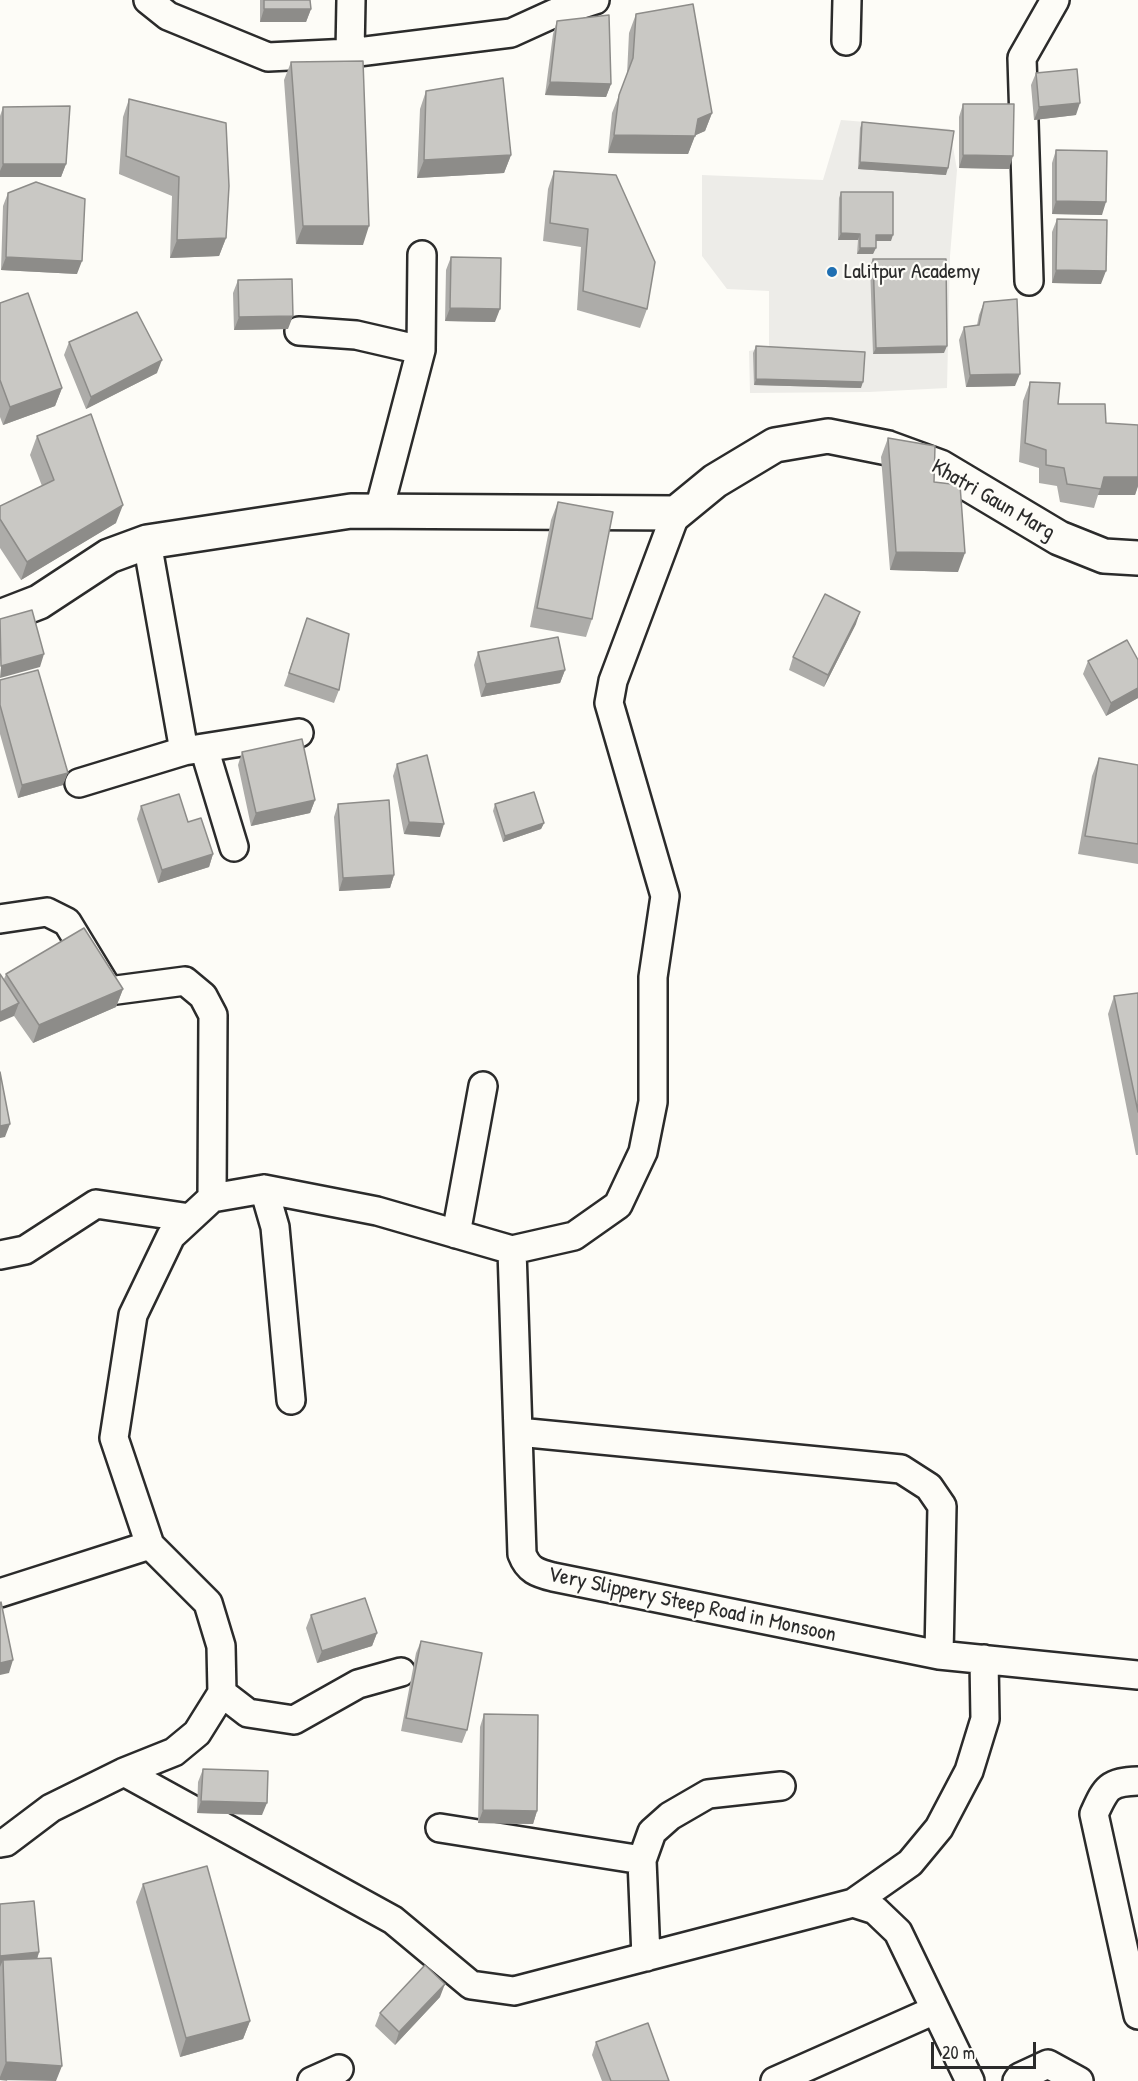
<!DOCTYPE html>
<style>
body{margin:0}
#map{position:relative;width:1138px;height:2081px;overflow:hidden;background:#fdfcf7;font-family:"Patrick Hand",sans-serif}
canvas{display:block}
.scale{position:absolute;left:931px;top:2042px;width:105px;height:27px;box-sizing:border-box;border:3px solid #2b2b2b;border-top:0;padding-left:8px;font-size:18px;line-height:21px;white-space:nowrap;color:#2b2b2b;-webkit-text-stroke:4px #fdfcf7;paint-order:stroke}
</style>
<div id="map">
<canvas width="1138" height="2081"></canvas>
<div class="scale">20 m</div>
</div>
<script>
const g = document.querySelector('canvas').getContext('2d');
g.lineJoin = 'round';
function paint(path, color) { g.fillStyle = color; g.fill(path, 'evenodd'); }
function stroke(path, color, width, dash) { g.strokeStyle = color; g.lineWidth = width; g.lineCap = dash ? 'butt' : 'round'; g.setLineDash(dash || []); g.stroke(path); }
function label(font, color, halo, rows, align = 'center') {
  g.font = font + ' "Patrick Hand",sans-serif'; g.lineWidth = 4.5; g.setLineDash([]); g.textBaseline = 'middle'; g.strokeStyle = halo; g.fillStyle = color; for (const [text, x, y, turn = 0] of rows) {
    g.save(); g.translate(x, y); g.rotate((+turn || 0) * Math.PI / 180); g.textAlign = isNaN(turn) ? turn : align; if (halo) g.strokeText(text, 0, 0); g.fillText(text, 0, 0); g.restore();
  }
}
const built = new Path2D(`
 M841,120l109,9 7,41 -7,86 -3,132 -78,4 -119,1 -1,-42 20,-4v-56l-42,-2 -25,-33v-81l121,5z`);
const minor = new Path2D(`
 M148,0l20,16 100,41 82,-4
 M351,0l-1,53 161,-20 44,-20 40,-13
 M846,41l1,-41
 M1029,281l-7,-223 33,-58
 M299,331l57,4 65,15 1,-95
 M379,510l42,-160
 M147,542l37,209
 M204,748l30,99
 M79,783l105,-32 115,-18
 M0,919l47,-7 20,10 42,69 76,-10 18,15 10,19 -1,183
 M264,1189l11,38 16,173
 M456,1234l27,-148
 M512,1250l10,304c6,16 15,19 31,23l386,78 199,20
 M0,1255l25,-5 71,-46 94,14
 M518,1432l383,37 28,18 13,19 -3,149
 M0,1593l150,-48
 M222,1693l-1,-47 -13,-43 -58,-58 -36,-107 19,-123 38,-79 41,-38 52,-9 113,22 135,39 62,-14 44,-31 25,-53 10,-50v-125l12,-81 -56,-193 4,-22 63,-168
 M222,1693l26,20 46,7 64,-36 43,-12
 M124,1772l269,148 78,65 43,6 339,-88 22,7 23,22 72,149
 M1138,1781c-30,1 -32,7 -44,33l44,201
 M440,1828l202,32 4,97
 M0,1843l6,-1 45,-34 73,-36 50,-20 23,-19 25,-40
 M642,1860l10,-28 18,-16 38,-22 73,-8
 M853,1903l57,-40 29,-35 30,-57 16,-52 -1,-60
 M312,2081l27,-12
 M775,2081l160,-71
 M1017,2081l3,-4 28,-13 31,17`);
const secondary = new Path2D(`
 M0,617l39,-15 70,-46 38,-14 204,-31 325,2 39,-32 60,-36 53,-9 60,12 52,19 119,71 45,18 34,2`);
const wall = new Path2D(`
 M260,0h50l1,9 -5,13h-46z
 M636,14l76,99 -7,18 -10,4 -7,19 -80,-1 4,-40 15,-38 2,-42z
 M557,21l54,63 -5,13 -61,-2 8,-61z
 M291,62l72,183 -67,-1 -12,-164z
 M1036,73l40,42 -42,5 -3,-35z
 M426,91l85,64 -7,18 -87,5 3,-69z
 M129,99l97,139 -7,18 -49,2 2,-62 -53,-22 4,-57z
 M963,104l46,65 -50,-1v-51z
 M3,107l63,57 -5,13h-61v-61z
 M862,122l84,53 -88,-6 2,-41z
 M1056,150l46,65 -50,-1v-51z
 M554,171l93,138 -7,19 -63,-18 4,-63 -38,-6 5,-52z
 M841,192l50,49h-15l-3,13h-16l1,-14h-20l1,-42z
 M8,193l69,81 -76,-4 2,-64z
 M1057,219l44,65 -49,-1v-51z
 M451,257l44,65 -50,-1 1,-51z
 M873,259l71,94 -71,1 -3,-89z
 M238,280l50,49 -54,1 -1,-37z
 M984,302l31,84 -49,1 -7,-47 5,-13 13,-2 2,-10z
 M0,303l62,85 -7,18 -52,19 -3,-8z
 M69,342l88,31 -71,36 -22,-54z
 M756,346l105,42 -107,-3 -1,-32z
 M1030,382l28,22 48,19 32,2v61l-3,9h-37l-4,13 -34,-6 -3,-16 -18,-3v-15l-20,-6 4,-61z
 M37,436l79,87 -95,57 -21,-32v-42l42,-20 -12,-31z
 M888,438l46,44 24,90 -68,-2 -9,-113z
 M558,502l34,117 -6,18 -56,-10 21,-107z
 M856,624l-32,63 -35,-17 4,-13z
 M303,631l36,59 -5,13 -50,-17z
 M478,652l87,18 -5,13 -79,14 -7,-32z
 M1138,660v38l-32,18 -23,-42 5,-13z
 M0,680l63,105 -45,13 -18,-64z
 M242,752l73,48 -5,13 -59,13 -13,-61z
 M1099,758l39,7v99l-60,-10 14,-78z
 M397,764l43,73 -36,-3 -11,-58z
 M338,804l56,71 -4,13 -51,3 -5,-74z
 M495,804l49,19 -3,6 -38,13 -10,-31z
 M141,806l47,16 25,32 -4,13 -51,16 -21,-64z
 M6,974l117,15 -7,18 -83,36 -19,-27 -10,-37z
 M1138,993v162h-2l-28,-141 6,-18z
 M311,1615l66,18 -5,13 -55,17 -11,-35z
 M421,1641l46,89 -5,13 -61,-12 15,-78z
 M484,1714l53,97 -4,13 -55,-1 2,-96z
 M203,1769l59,46 -65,-2 1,-31z
 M143,1884l107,137 -7,18 -63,18 -44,-155z
 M0,1904l39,48 -32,129 -7,-1z
 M440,1997l-45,48 -20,-19 5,-13z
 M596,2042l73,39h-67l-10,-26z`);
const shadedWall = new Path2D(`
 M264,9h47l-5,13h-46z
 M550,82l61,2 -5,13 -61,-2z
 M1080,103l-4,12 -42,5 5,-13z
 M712,113l-7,18 -11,5h1l-7,18 -80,-1 6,-18 84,-16z
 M511,155l-7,18 -87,5 7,-18z
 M963,155l50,1 -4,13 -50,-1z
 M860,162l88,6 -2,7 -88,-6z
 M3,164h63l-5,13h-61v-6z
 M1056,201l50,1 -4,13 -50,-1z
 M303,226h66l-6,19 -67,-1z
 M841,233l19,1 -2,6h-20z
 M876,235h17l-2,6h-18z
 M226,238l-7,18 -49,2 7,-18z
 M860,248h16l-3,6h-16z
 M6,257l76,4 -5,13 -76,-4z
 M1056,270l50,1 -5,13 -49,-1z
 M450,308l50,1 -5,13 -50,-1z
 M293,316l-5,13 -54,1 5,-13z
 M947,346l-3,7 -71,1 3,-6z
 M162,360l-5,13 -71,36 5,-12z
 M1020,374l-5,12 -49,1 4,-12z
 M756,379l107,3 -2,6 -107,-3z
 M62,388l-7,18 -52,19 7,-18z
 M1104,477h34v9l-3,9h-37z
 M123,505l-7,18 -95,57 6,-18z
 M896,552l69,1 -7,19 -68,-2z
 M860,612l-4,12 -32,63 4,-12z
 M44,654l-4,13 -40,11 1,-12z
 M565,670l-5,13 -79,14 5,-13z
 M1138,688v10l-32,18 5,-13z
 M68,773l-5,12 -45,13 4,-13z
 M315,800l-5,13 -59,13 5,-13z
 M409,822l35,2 -4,13 -36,-3z
 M544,823l-3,6 -38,13 2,-6z
 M213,854l-4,13 -51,16 4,-13z
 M394,875l-4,13 -51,3 4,-13z
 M123,989l-7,18 -83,36 6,-18z
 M19,1003l-5,13 -14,6v-10z
 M10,1124l-5,13 -5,1v-12z
 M377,1633l-5,13 -55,17 5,-12z
 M13,1660l-4,13 -9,2v-12z
 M201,1801l66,2 -5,12 -65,-2z
 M483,1810l54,1 -4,13 -55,-1z
 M39,1952l-4,13 -32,-5 -3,7v-11z
 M445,1984l-5,13 -45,48 4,-13z
 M250,2021l-7,18 -63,18 6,-19z
 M6,2062l56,4 -6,15 -56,-1v-3z`);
const building = new Path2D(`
 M264,0h46l1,9h-47z
 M693,4l19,109 -14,6 -3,17 -81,-1 5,-40 14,-37 3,-44z
 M609,15l2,69 -61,-2 7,-61z
 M363,61l6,165h-66l-12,-164z
 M1077,69l3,34 -41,4 -3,-34z
 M503,78l8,77 -87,5 2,-69z
 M129,99l97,24 3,63 -3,52 -49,2 2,-63 -53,-21z
 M963,104h51l-1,52 -50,-1z
 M70,106l-4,58h-63v-57z
 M862,122l92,9 -6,37 -88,-6z
 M1056,150l51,1 -1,51 -50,-1z
 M554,171l62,4 39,87 -8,47 -64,-18 5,-62 -38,-6z
 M36,182l49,17 -3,62 -76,-4 2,-64z
 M841,192h52v43h-17v13h-16v-14l-19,-1z
 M1057,219l50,1 -1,51 -50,-1z
 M451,257l50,1 -1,51 -50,-1z
 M873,259h73l1,87 -71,2z
 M292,279l1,37 -54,1 -1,-37z
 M28,293l34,95 -52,19 -10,-27v-77z
 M1017,299l3,75 -50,1 -6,-48 15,-2 5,-23z
 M137,312l25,48 -71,37 -22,-55z
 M756,346l109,6 -2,30 -107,-3z
 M1030,382l30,1 -2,21h47l1,19 32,2v52h-34l-3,12 -34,-5 -3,-16 -18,-3v-15l-21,-7z
 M91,414l32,91 -96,57 -27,-43v-13l54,-26 -17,-44z
 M888,438l47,8 -1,36 26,3 5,68 -69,-1z
 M558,502l55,10 -21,107 -55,-11z
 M825,594l35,18 -32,63 -35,-18z
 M32,610l12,44 -43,12 -1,-47z
 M307,618l42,16 -10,56 -50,-17z
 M558,637l7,33 -79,14 -8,-32z
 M1127,640l11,20v28l-27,15 -23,-42z
 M38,670l30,103 -46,12 -22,-80v-25z
 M302,739l13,61 -59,13 -14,-61z
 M427,755l17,69 -35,-2 -12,-58z
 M1099,758l39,7v79l-53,-8z
 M534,792l10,31 -39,13 -10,-32z
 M179,794l9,28 13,-4 12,36 -51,16 -21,-64z
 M389,800l5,75 -51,3 -5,-74z
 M84,928l39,61 -84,36 -33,-51z
 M0,974l19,29 -19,9z
 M1138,993v119l-24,-116z
 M0,1072l10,52 -10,2z
 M365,1598l12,35 -55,18 -11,-36z
 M1,1602l12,58 -13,3v-60z
 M421,1641l61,12 -15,77 -61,-12z
 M484,1714l54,1 -1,96 -54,-1z
 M203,1769l65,2 -1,32 -66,-2z
 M207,1866l43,155 -64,17 -43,-154z
 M34,1901l5,51 -39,4v-52z
 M51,1958l11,108 -56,-4 -3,-102z
 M425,1965l20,19 -46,48 -19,-19z
 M648,2023l21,58h-58l-15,-39z`);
const markers = [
 [832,272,6,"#1f6fb2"]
];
const poiNames = [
 ["Lalitpur Academy",844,272]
];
const streetNames = [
 ["Khatri Gaun Marg",993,500,30],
 ["Very Slippery Steep Road in Monsoon",692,1605,12]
];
paint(built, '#edece8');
stroke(minor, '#2b2b2b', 32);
stroke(secondary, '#2b2b2b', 38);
stroke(minor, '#fdfcf7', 27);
stroke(secondary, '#fdfcf7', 33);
paint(wall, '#adaca9');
paint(shadedWall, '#8d8c89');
paint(building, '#c9c8c4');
stroke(building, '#8d8c89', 1.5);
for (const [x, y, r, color] of markers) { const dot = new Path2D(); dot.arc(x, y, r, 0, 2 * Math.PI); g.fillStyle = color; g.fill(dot); stroke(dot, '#fdfcf7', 2); }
label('22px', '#2b2b2b', '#fdfcf7', poiNames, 'left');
label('22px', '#2b2b2b', '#fdfcf7', streetNames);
</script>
